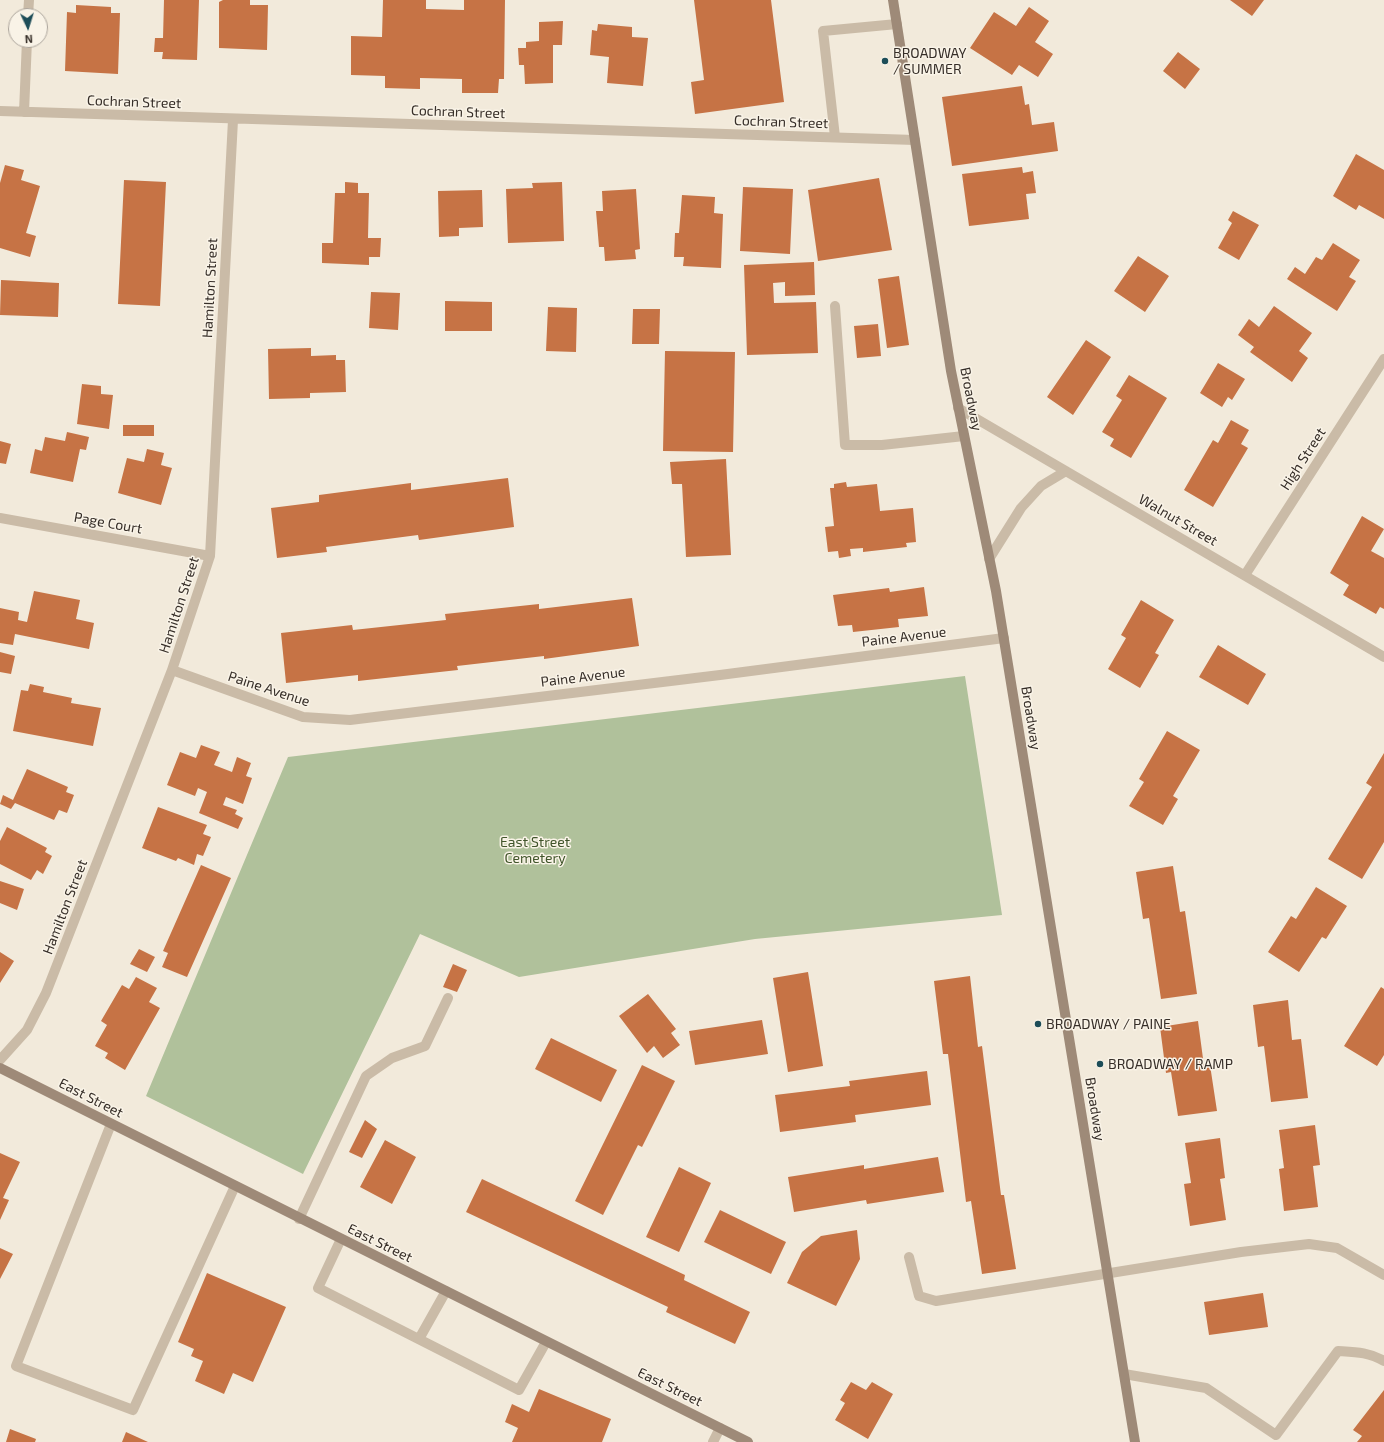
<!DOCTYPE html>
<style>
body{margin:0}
#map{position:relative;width:1384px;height:1442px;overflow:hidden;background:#f2eadb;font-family:"Exo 2",sans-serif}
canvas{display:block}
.north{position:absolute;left:8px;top:8px;width:40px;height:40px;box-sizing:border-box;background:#f9f3e7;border:1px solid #aba49b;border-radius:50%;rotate:176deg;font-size:11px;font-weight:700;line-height:16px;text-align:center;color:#362e28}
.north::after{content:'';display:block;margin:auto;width:14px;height:18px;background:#1d4d58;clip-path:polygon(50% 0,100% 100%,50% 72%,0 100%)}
</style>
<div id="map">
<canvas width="1384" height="1442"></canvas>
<div class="north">N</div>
</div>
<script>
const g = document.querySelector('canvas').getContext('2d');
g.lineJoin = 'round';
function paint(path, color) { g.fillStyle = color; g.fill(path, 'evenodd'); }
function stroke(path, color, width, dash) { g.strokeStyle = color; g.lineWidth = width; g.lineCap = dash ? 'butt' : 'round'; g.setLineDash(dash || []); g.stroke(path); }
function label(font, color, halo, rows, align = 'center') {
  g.font = font + ' "Exo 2",sans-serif'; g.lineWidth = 3; g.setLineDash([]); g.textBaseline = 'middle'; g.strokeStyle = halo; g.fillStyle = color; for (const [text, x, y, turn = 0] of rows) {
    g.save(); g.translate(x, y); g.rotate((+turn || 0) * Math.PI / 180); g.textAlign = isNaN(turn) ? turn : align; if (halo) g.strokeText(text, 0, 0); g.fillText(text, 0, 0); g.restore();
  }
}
const green = new Path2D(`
 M965,676l37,239 -247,24 -236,38 -99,-43 -117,240 -157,-78 142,-339z`);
const building = new Path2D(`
 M164,0h35l-2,60 -35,-1 1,-7h-9l1,-14h8z
 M223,0h27v5h18l-1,45 -48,-2v-46z
 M383,0h43v9l38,1v-10h41l-1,79h-5l-1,14h-36v-14l-42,-1v11l-35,-1v-12l-34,-1v-39l31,1z
 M694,0h77l13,102 -89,12 -4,-32 13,-2z
 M1230,0h34l-12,16z
 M76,5l35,2v6h9l-2,61 -53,-3 2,-59 9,1z
 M1029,7l20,14 -14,21 18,12 -15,23 -19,-12 -7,10 -42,-27 24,-36 22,14z
 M563,21l-1,24h-9v38l-28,1 -1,-19h-5l-1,-17h8v-6l13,-1v-19z
 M598,24l34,3v10l16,1 -5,48 -36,-3 2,-26 -19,-2 2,-25 5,1z
 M1178,52l22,17 -15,20 -22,-18z
 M1022,86l3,19 4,-1 3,21 22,-3 4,29 -106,15 -10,-69z
 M1356,154l28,16v49l-25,-14 -3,5 -23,-14z
 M5,165l19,5 -3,10 19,6 -14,47 10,3 -6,21 -30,-9v-65z
 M1022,167l1,6 10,-2 3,22 -10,1 3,25 -60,7 -7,-52z
 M879,178l13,72 -74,11 -10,-71z
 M124,180l42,2 -6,124 -42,-2z
 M345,182l13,1v10h11l-1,45h13l-1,19h-11v8l-47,-2v-20h11l2,-50h10z
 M562,182l2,59 -56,2 -2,-54 27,-1 -1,-5z
 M743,187l50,2 -3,65 -50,-3z
 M636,189l4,60 -5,1 1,9 -31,2 -1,-14h-5l-3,-36h7l-1,-20z
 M482,190l1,37 -24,1v8l-20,1 -1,-46z
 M682,195l33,2 -1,16 9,1 -2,54 -38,-2 1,-9h-10l1,-24h4z
 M1233,211l26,14 -20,35 -21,-12 14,-25 -4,-3z
 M1333,243l27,17 -11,17 7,4 -19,30 -50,-32 8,-12 10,7 11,-17 6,3z
 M1138,256l31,20 -24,36 -31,-21z
 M814,262l1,33 -30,1v-14l-12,1 1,20 42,-1 2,51 -71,2 -3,-90z
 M899,276l10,69 -22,3 -9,-69z
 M1,280l58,3 -1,34 -58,-2z
 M371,292l29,1 -2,37 -29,-2z
 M445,301l47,1v29h-47z
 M1274,306l38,27 -13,18 9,7 -16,24 -42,-30 4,-5 -16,-12 11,-16 10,8z
 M548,307l29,1 -1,44 -30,-1z
 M633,309h27l-1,35h-27z
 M878,324l3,32 -24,2 -3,-32z
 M1086,340l25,17 -38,58 -26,-18z
 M311,348v8l25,-1v5h9l1,32 -36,1v5l-41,1 -1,-50z
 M665,351l70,1 -2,100 -70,-1z
 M1218,363l27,16 -13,21 -4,-3 -6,10 -22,-14z
 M1129,375l38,23 -36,60 -21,-12 4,-7 -12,-7 20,-32 -6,-4z
 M82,384l19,2v8l12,1 -4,34 -32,-5z
 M1231,420l18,10 -8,14 7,4 -35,59 -29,-17 29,-50 5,3z
 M123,425h31v11h-31z
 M67,432l22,5 -3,13 -6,-1 -7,33 -43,-9 5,-24 7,2 3,-14 20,4z
 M0,441l11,3 -5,20 -6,-1z
 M147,449l17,4 -3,12 11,3 -11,37 -43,-12 9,-35 17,4z
 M726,459l5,96 -45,2 -4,-73h-10l-2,-22z
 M508,478l6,49 -95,13 -1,-5 -92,12 1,5 -50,6 -6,-50 48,-6v-7l92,-12v7z
 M846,482l1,5 30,-3 3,27 33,-3 3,34 -10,1 1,4 -44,5v-4l-13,1 1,7 -12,2 -1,-7 -10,1 -3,-25 9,-1 -4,-38h4v-4z
 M1362,516l22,13 -13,22 13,7v51l-4,-2 -4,7 -33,-19 6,-10 -19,-12z
 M924,587l4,29 -30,3 1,8 -46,5 -1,-7 -14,1 -5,-31 56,-7 1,4z
 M34,591l46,9 -4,19 18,4 -5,26 -74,-15 -2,11 -13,-2v-35l19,4 -1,8 9,2z
 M632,598l7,48 -95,13v-3l-87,10 1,4 -100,11v-6l-72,8 -5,-50 71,-8 1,5 93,-10 -1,-6 94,-10v5z
 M1141,600l33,20 -19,33 4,2 -19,33 -32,-19 18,-31 -5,-3z
 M1218,645l48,29 -18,31 -49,-28z
 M0,652l15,4 -4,18 -11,-2z
 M30,684l14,3 -1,5 29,6 -1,5 30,5 -8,38 -80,-15 8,-41 7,1z
 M1167,731l33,19 -27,46 5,3 -15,26 -34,-19 15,-24 -5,-3z
 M201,745l19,7 -6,13 18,7 5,-15 14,6 -5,13 6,2 -9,26 -17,-7 -3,8 14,5 -2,4 8,4 -5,11 -39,-16 8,-21 -9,-4 -3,8 -28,-11 13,-33 16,6z
 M1384,753v89l-22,37 -34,-20 44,-72 -6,-4z
 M27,769l41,18 -2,5 8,3 -7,18 -8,-3 -5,10 -39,-17 -4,6 -11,-5 3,-9 10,5z
 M158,807l49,18 -4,9 8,3 -8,19 -6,-2 -3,11 -16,-7 -2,3 -34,-13z
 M7,827l40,21 -2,4 7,4 -9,18 -6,-4 -6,10 -31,-16v-23z
 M201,865l30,13 -44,99 -25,-10 6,-14 -5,-2z
 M1173,866l7,46 5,-1 12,83 -36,5 -12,-81 -6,1 -7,-47z
 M0,881l24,8 -7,21 -17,-7z
 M1316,887l31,19 -21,33 -4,-2 -23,35 -31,-20 23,-36 5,3z
 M139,949l16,8 -8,15 -17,-8z
 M0,952l14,9 -14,22z
 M453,964l14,6 -10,22 -14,-5z
 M808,972l15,94 -35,6 -15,-94z
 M970,976l8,71 4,-1 19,149h3l12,74 -34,5 -11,-73 -5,1 -18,-148h-5l-9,-73z
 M136,977l21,11 -8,14 11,6 -35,62 -20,-12 3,-5 -13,-7 12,-21 -6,-4 21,-36 7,4z
 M1381,987l3,2v66l-7,11 -33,-20z
 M648,994l28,35 -5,4 9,12 -17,13 -9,-12 -7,7 -28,-37z
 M1288,1000l4,40 9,-1 7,59 -37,4 -7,-56 -6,1 -5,-42z
 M762,1020l6,34 -73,11 -6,-34z
 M1198,1021l6,45 6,-1 7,46 -39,5 -7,-44 -5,1 -6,-46z
 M551,1038l66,32 -16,32 -66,-33z
 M642,1065l33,16 -33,66 -4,-2 -35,70 -28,-14z
 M927,1071l4,34 -76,10 1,7 -76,10 -5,-37 75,-9 -1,-5z
 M365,1120l12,9 -15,29 -13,-6z
 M1315,1125l5,40 -7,1 5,41 -34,4 -5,-42 5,-1 -5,-38z
 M1220,1138l5,40 -5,1 6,41 -36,6 -6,-42 7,-1 -6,-40z
 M385,1140l31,17 -24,47 -32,-17z
 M0,1153l20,9 -17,36 6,2 -9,20z
 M938,1157l6,35 -77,12 -1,-4 -72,12 -6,-35 76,-12v4z
 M679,1167l32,16 -32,69 -33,-15z
 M482,1179l203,96 -1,5 66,32 -15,32 -69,-32 2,-5 -202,-95z
 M720,1210l66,32 -15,32 -67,-32z
 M857,1230l3,29 -24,47 -49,-23 15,-31 19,-16z
 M0,1248l13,6 -13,25z
 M207,1273l79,34 -33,75 -20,-9 -9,21 -29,-13 8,-20 -12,-5 3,-7 -16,-7z
 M1263,1293l5,34 -59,8 -5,-33z
 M851,1382l15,8 6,-8 21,12 -25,45 -33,-19 10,-17 -5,-3z
 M539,1389l72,30 -9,23h-90l6,-14 -13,-6 7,-18 17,8z
 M1384,1390v52h-27l5,-6 -9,-6z
 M10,1429l26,10 -1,3h-29z
 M126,1432l22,10h-26z`);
const service = new Path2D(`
 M835,137l-12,-106 74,-7
 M835,306l10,139h37l82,-9
 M111,1124l-95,242 117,44 102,-224
 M299,1219l67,-143 26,-18 33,-12 23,-48
 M341,1239l-23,49 201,102 27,-48
 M909,1257l10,39 17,5 305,-49 68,-8 28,4 47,27
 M419,1339l27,-48
 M1124,1374l82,14 70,47 62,-84c17,1 31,1 46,10
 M713,1442l7,-14`);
const minor = new Path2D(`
 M28,16l1,-16
 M0,111l915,29
 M24,112l3,-72
 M0,518l210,38
 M1245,575l139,-216
 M172,670l131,47 47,3 370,-45 284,-37
 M0,1060l27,-30 19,-37 126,-323 38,-114 23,-436`);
const tertiary = new Path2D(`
 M958,408l426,249
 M989,559l32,-51 20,-22 25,-15`);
const secondary = new Path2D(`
 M893,0l58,371 45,220 139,851
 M0,1068l748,374`);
const markers = [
 [885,61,4,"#1d4d58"],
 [1038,1024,4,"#1d4d58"],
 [1100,1064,4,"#1d4d58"]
];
const poiNames = [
 ["BROADWAY",893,53],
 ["/ SUMMER",893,69],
 ["BROADWAY / PAINE",1046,1024],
 ["BROADWAY / RAMP",1108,1064]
];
const streetNames = [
 ["Cochran Street",134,102,2],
 ["Cochran Street",458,112,2],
 ["Cochran Street",781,122,2],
 ["Hamilton Street",210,288,-87],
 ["Broadway",971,399,79],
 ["High Street",1303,459,-57],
 ["Walnut Street",1178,520,30],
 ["Page Court",108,523,10],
 ["Hamilton Street",179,605,-72],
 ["Paine Avenue",904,637,-7],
 ["Paine Avenue",583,677,-7],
 ["Paine Avenue",269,689,18],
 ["Broadway",1031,718,81],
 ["Hamilton Street",65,907,-69],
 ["East Street",91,1098,27],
 ["Broadway",1095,1109,81],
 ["East Street",380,1243,26],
 ["East Street",670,1387,26]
];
const parkNames = [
 ["East Street",535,842],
 ["Cemetery",535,858]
];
paint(green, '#b0c19b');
paint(building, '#c67345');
stroke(service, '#cabba7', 10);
stroke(minor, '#cabba7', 10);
stroke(tertiary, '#cabba7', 10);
stroke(secondary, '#9e8a78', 10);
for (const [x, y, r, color] of markers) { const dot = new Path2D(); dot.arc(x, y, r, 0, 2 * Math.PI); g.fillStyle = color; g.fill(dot); stroke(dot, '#f9f3e7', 1.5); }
label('14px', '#362e28', '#f9f3e7', poiNames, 'left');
label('14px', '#362e28', '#f9f3e7', streetNames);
label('14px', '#41552b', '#f9f3e7', parkNames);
</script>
